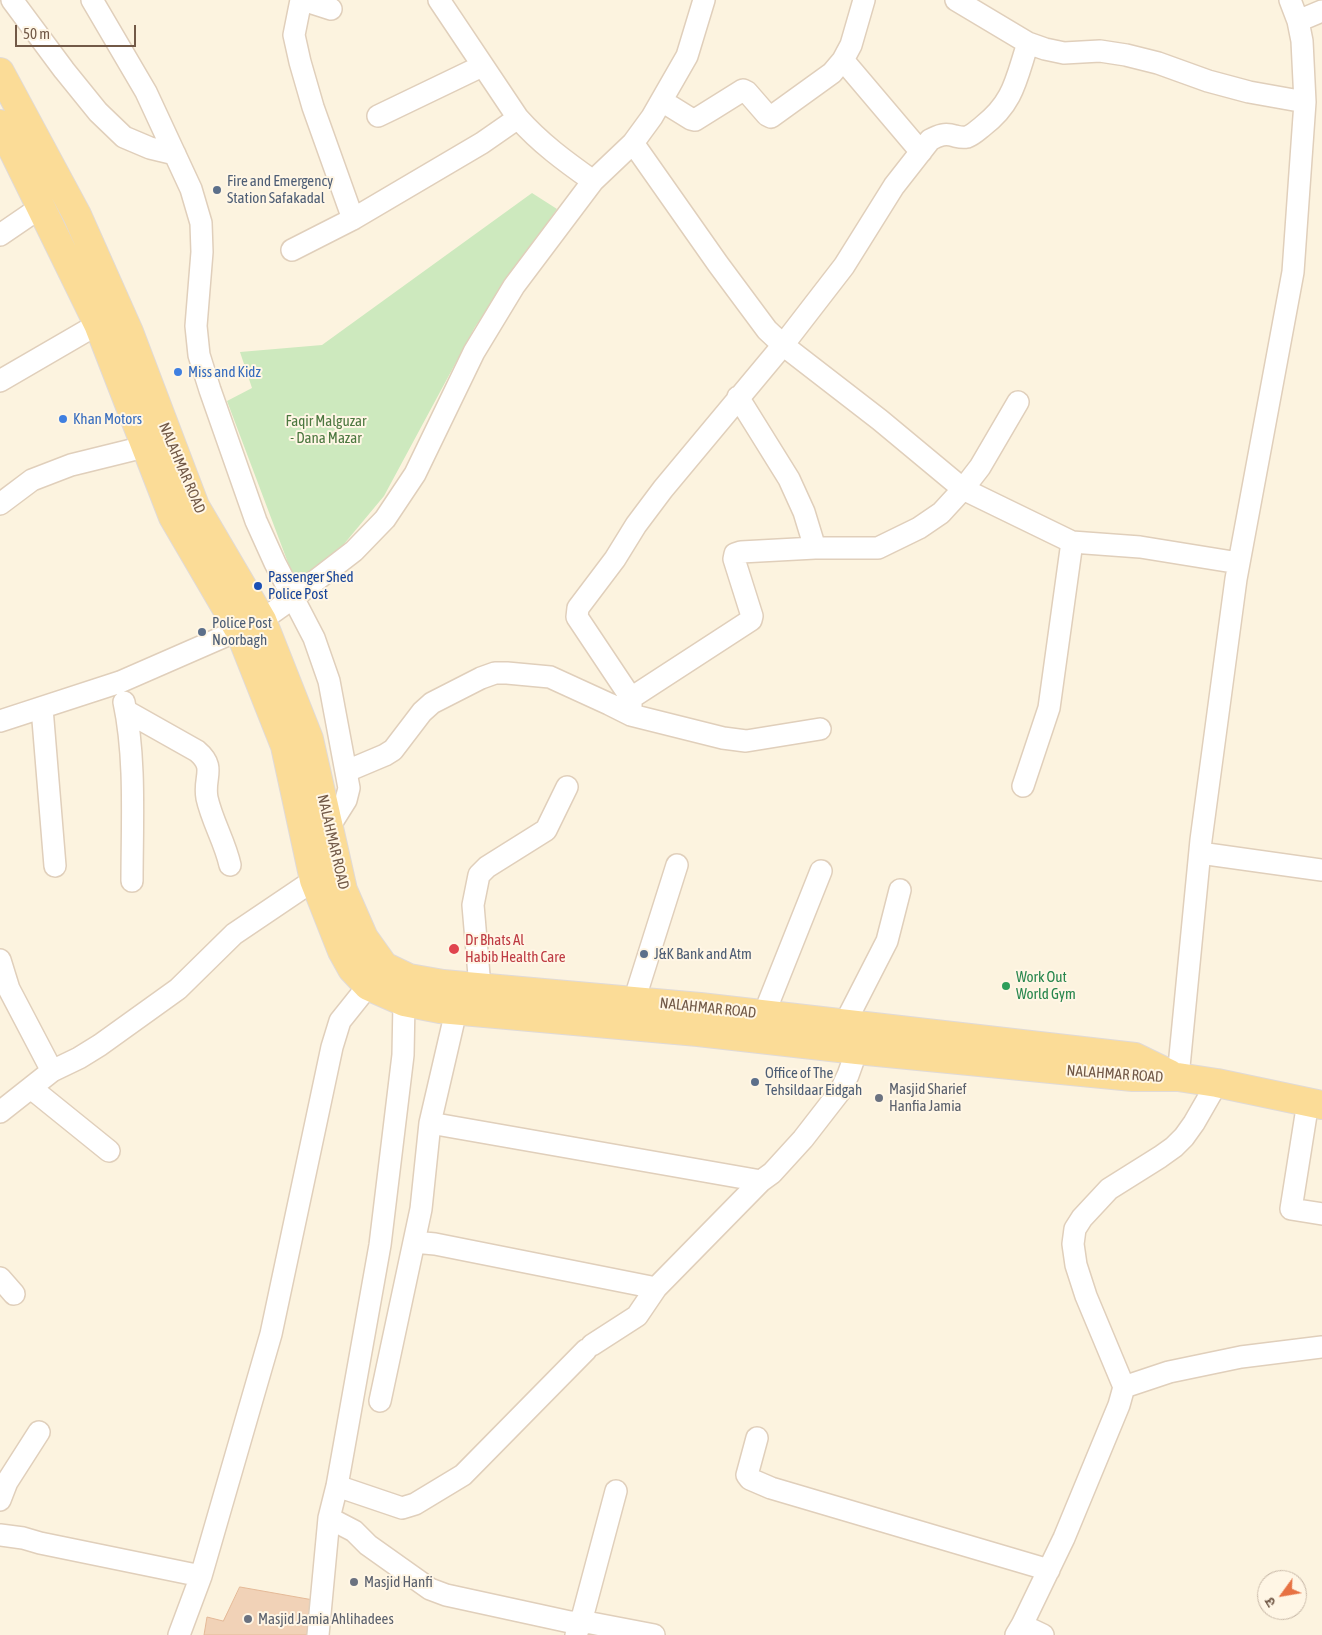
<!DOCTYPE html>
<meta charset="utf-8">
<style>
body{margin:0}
#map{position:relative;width:1322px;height:1635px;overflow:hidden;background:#fcf3df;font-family:"Asap Condensed","Noto Sans Devanagari",sans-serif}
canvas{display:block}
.north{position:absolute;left:1257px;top:1570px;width:50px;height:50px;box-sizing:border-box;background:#fff6e5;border:1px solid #c7b7a6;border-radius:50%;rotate:238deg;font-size:14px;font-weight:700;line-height:20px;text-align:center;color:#725947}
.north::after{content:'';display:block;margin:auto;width:18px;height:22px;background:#e77243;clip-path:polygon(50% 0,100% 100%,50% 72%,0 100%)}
.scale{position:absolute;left:15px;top:25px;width:121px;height:22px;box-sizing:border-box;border:2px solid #725947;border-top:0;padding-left:6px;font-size:15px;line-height:18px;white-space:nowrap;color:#725947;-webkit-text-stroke:4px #fff6e5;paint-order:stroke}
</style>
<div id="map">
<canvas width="1322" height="1635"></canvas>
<div class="north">उ</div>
<div class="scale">50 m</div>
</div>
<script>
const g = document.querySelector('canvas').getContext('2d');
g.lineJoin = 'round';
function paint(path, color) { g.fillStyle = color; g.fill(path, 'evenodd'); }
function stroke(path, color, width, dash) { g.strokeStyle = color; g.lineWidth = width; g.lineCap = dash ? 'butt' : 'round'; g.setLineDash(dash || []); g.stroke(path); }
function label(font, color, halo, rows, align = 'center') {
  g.font = font + ' "Asap Condensed",sans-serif'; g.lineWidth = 4; g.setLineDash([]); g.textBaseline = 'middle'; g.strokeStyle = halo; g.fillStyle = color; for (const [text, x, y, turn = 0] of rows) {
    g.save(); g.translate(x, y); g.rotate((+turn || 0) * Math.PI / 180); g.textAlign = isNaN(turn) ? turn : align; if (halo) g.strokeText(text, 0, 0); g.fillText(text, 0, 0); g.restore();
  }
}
const green = new Path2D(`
 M532,193l25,16 -82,118 -91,169 -45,54 -43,34 -69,-183 25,-13 -12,-36 82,-7z`);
const building = new Path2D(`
 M240,1587l79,14 -3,34h-112l3,-18 16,4z`);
const minor = new Path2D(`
 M12,0l52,70 34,42 26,25 26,11 25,6
 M92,0l54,92 45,97 10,34 1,29 -6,74 3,29 11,35 46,131 19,42 39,75 15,43 20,107 -3,12 -17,27
 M301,0l-7,35 6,27 13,45 40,112
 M303,0l28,9
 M439,0l79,118c22,25 48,44 75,63
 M956,0l72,43 17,6 19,4 36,-2 26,4 32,8 50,18 41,11 56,10
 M1298,21l24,-10
 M843,60l8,-15 13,-45
 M662,101l29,18 4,1 48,-30 4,2 20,23 4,2 61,-44 11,-13 78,92
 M378,116l104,-50
 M633,143l85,121 49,66 16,15 97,75 83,69 109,53 68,5 99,16
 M0,235l41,-28
 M292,250l61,-31 129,-76 36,-25
 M0,381l98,-57
 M738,397l51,82 15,33 11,36
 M0,504l32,-24 39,-15 73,-18
 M631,698l120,-78 1,-4 -18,-57 1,-5 6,-2 74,-4h63l41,-20 22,-15 22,-24 17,-22 38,-65
 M124,702c12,56 8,121 8,179
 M42,708l13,158
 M126,711l71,40c20,17 6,26 10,47 5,23 18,44 23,67
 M631,715v-17l-54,-81 1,-9 37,-49 21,-34 27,-36 120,-144 61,-79 50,-80 36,-46c9,-5 15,-7 25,-4 4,1 7,2 12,1 6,-2 11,-7 16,-11 31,-24 33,-47 45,-83
 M0,721l120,-39 142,-62 31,-22 61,-47 31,-32 30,-45 59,-122 40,-66 79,-105 40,-38 19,-26 35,-61 17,-56
 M347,771l38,-16 8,-5 29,-38 10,-9 49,-25 14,-5h12l43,4 59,27 22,11 92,23 23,3 74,-12
 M1023,786l26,-78 23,-166
 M1200,853l122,17
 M0,960l9,29 43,82
 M480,987l-7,-82 6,-30 8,-8 59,-37 21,-43
 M634,1001l43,-136
 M764,1014l57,-143
 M845,1023l42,-82 13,-51
 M1178,1077l23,-237 35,-261 57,-307 12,-170 -3,-61 -4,-20 -8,-21
 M31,1088l78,63
 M1308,1102l-17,107 31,5
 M0,1112l52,-41 27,-13 21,-13 78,-56 56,-55 80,-54
 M430,1123l331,58
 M414,1242l21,2 221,44 -19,28 -45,29
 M0,1278l14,16
 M656,1288l105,-107 11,-8 31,-34 38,-49 7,-15 9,-25
 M1124,1387l-38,-91 -10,-31 -3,-21 2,-15 7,-11 27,-29 51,-32 14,-10 10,-10 10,-14 23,-40
 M380,1401l41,-192 9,-86 26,-112
 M757,1438l-10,37 3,4 21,9 278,82
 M337,1486l65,22 13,-4 48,-29 123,-125
 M0,1500l7,-18 32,-50
 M329,1518l25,13 14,14 62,44 16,6 124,27h16l68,13
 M0,1535l23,3 17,5 161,33
 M1022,1625l21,10
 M179,1635l22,-59 70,-242 61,-287 8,-26 28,-35
 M318,1635l11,-117 8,-32 43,-241 23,-190 1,-53 3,-15
 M576,1635l5,-13 35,-131
 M1016,1635l6,-10 42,-87 55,-133 5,-18 45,-15 72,-15 81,-10`);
const major = new Path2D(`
 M0,72l77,143 52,117 66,174 67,114 47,119 34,151 21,48 20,28 25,12 34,6 257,23 435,50 35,17
 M0,124l98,200 75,193 66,113 46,116 29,134 28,71 10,18 16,17 36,16 36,7 258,23 159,18 276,27h45l39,6 105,22`);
const markers = [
 [217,190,5,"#5c6f8a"],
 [178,372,5,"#3f7fe0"],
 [63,419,5,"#3f7fe0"],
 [258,586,5,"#1a4fb4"],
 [202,632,5,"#5c6f8a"],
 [454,949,6,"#e0444e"],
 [644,954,5,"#5c6f8a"],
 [1006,986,5,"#2e9e5b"],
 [755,1082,5,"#5c6f8a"],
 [879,1098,5,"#6b7280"],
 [354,1582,5,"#6b7280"],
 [248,1619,5,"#6b7280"]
];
const serviceNames = [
 ["Fire and Emergency",227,181],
 ["Station Safakadal",227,198],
 ["Police Post",212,623],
 ["Noorbagh",212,640],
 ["J&K Bank and Atm",654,954],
 ["Office of The",765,1073],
 ["Tehsildaar Eidgah",765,1090]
];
const shopNames = [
 ["Miss and Kidz",188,372],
 ["Khan Motors",73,419]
];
const parkNames = [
 ["Faqir Malguzar",326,421],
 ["- Dana Mazar",326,438]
];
const streetNames = [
 ["NALAHMAR ROAD",182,468,67],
 ["NALAHMAR ROAD",333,842,77],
 ["NALAHMAR ROAD",708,1008,6],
 ["NALAHMAR ROAD",1115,1074,4]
];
const transitNames = [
 ["Passenger Shed",268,577],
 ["Police Post",268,594]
];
const healthNames = [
 ["Dr Bhats Al",465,940],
 ["Habib Health Care",465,957]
];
const leisureNames = [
 ["Work Out",1016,977],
 ["World Gym",1016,994]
];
const worshipNames = [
 ["Masjid Sharief",889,1089],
 ["Hanfia Jamia",889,1106],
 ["Masjid Hanfi",364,1582],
 ["Masjid Jamia Ahlihadees",258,1619]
];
paint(green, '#cde9be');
paint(building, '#f1d2b7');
stroke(building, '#e4b997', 1);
stroke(minor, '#e0cfbb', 24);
stroke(major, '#e0dad7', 30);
stroke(minor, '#fff', 21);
stroke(major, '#fbdc97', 28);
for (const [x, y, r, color] of markers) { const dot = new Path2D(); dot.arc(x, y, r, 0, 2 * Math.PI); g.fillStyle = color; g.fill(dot); stroke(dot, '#fff6e5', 2); }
label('15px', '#4e5e75', '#fff6e5', serviceNames, 'left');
label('15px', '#366cbe', '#fff6e5', shopNames, 'left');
label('15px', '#4c7840', '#fff6e5', parkNames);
label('15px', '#725947', '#fff6e5', streetNames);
label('15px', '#164399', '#fff6e5', transitNames, 'left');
label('15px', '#be3a42', '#fff6e5', healthNames, 'left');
label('15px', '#27864d', '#fff6e5', leisureNames, 'left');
label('15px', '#5b616d', '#fff6e5', worshipNames, 'left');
</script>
